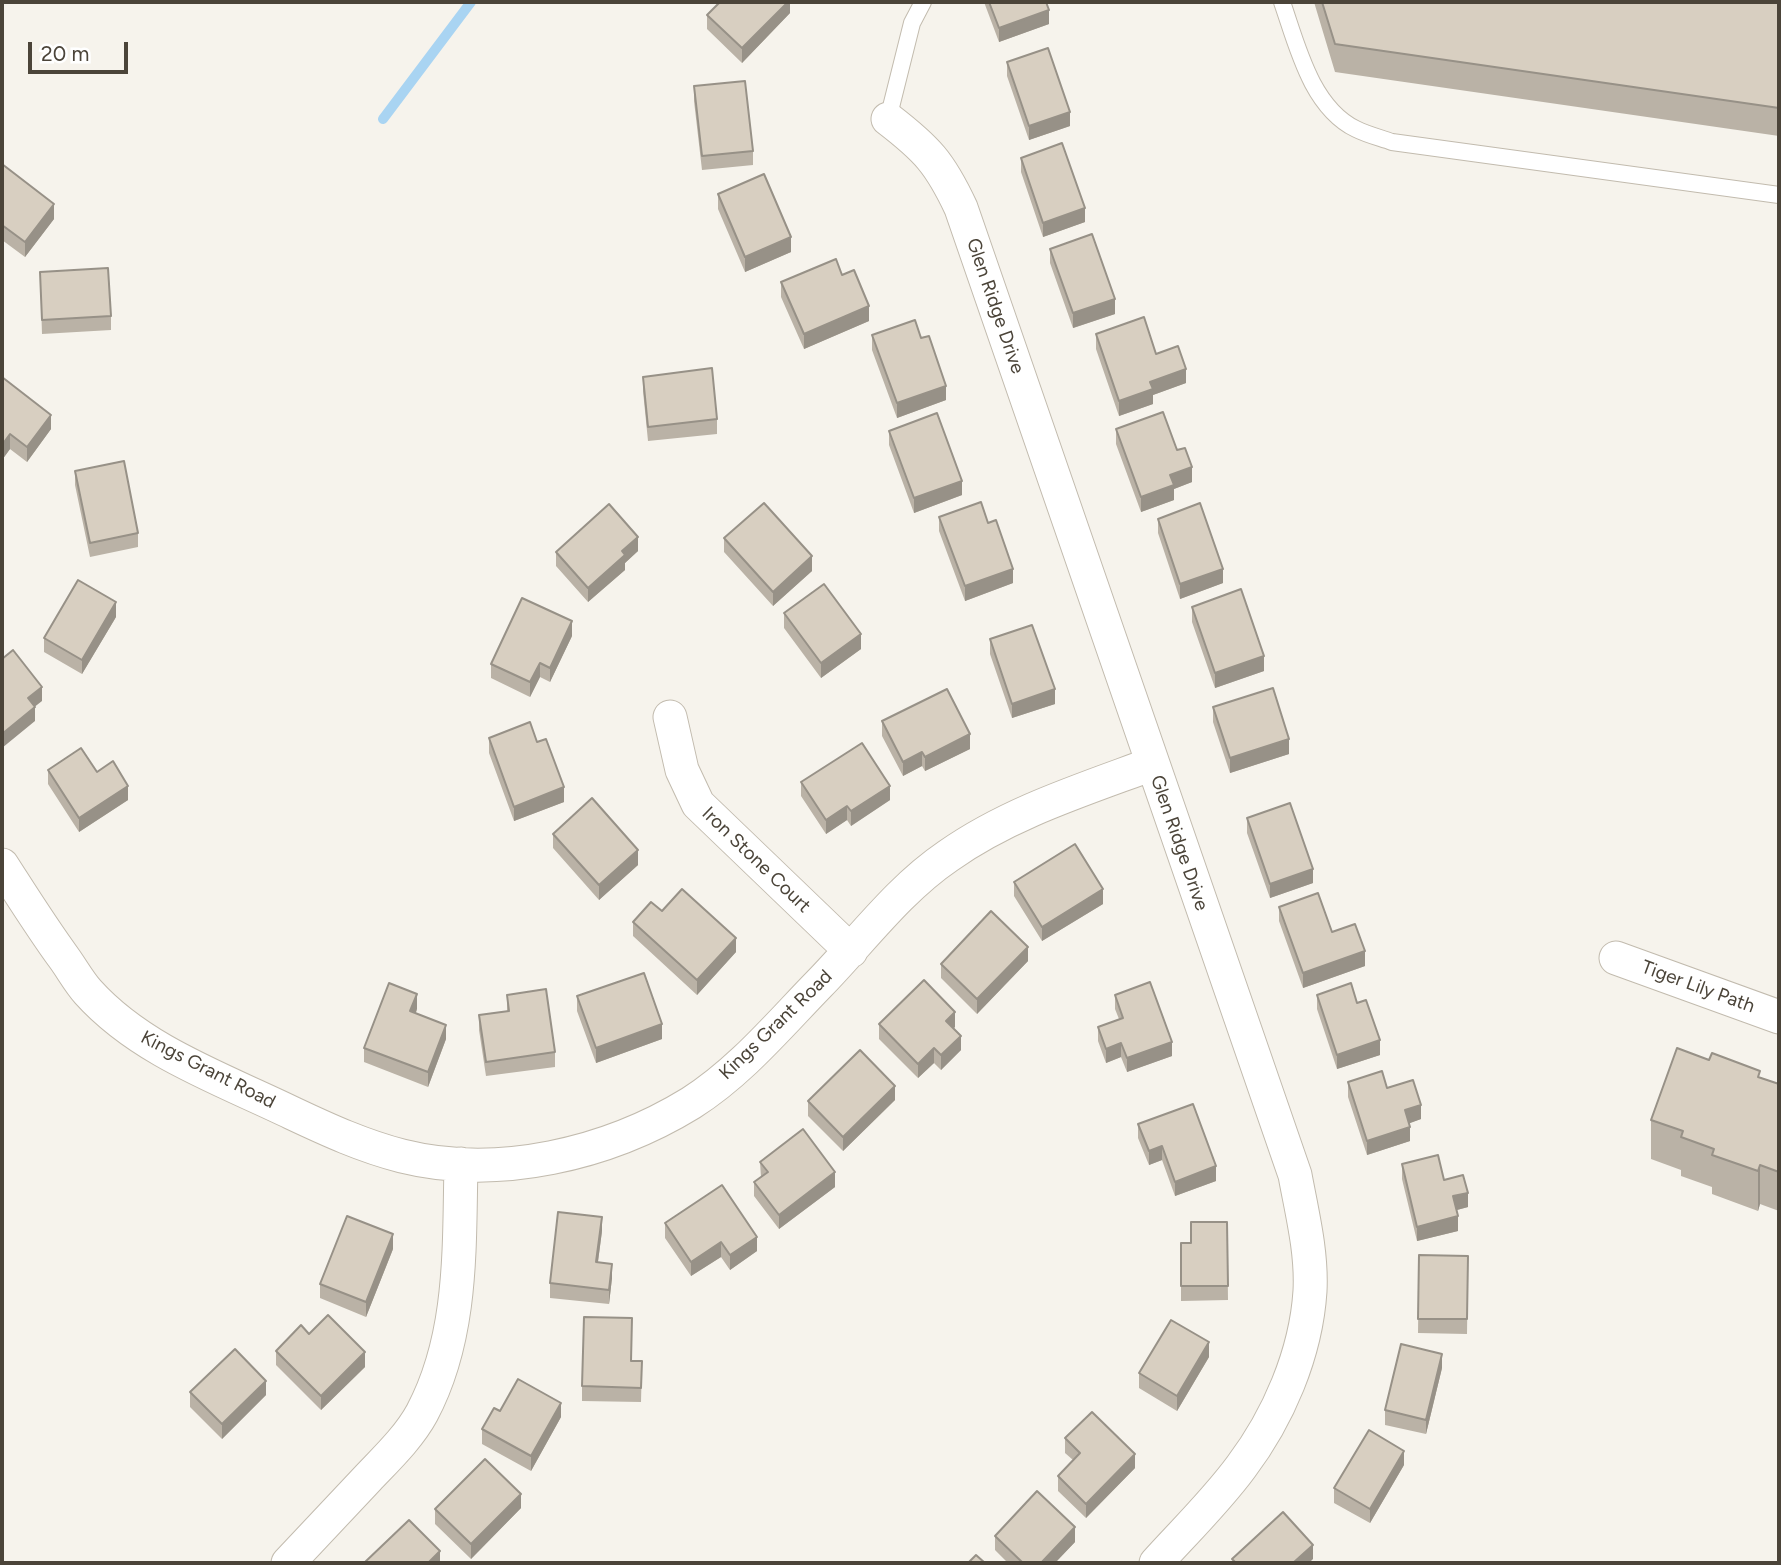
<!DOCTYPE html>
<style>
body{margin:0}
#map{position:relative;width:1781px;height:1565px;overflow:hidden;background:#f6f3ec;font-family:Figtree,sans-serif}
canvas{display:block}
.frame{position:absolute;inset:0;border:4px solid #4b4439;pointer-events:none}
.scale{position:absolute;left:28px;top:42px;width:100px;height:32px;box-sizing:border-box;border:4px solid #4b4439;border-top:0;padding-left:9px;font-size:21px;line-height:24px;white-space:nowrap;color:#4b4439;-webkit-text-stroke:5px #fff;paint-order:stroke}
</style>
<div id="map">
<canvas width="1781" height="1565"></canvas>
<div class="frame"></div>
<div class="scale">20 m</div>
</div>
<script>
const g = document.querySelector('canvas').getContext('2d');
g.lineJoin = 'round';
function stroke(path, color, width, dash) { g.strokeStyle = color; g.lineWidth = width; g.lineCap = dash ? 'butt' : 'round'; g.setLineDash(dash || []); g.stroke(path); }
function paint(path, color) { g.fillStyle = color; g.fill(path, 'evenodd'); }
function label(font, color, halo, rows, align = 'center') {
  g.font = font + ' Figtree,sans-serif'; g.lineWidth = 5; g.setLineDash([]); g.textBaseline = 'middle'; g.strokeStyle = halo; g.fillStyle = color; for (const [text, x, y, turn = 0] of rows) {
    g.save(); g.translate(x, y); g.rotate((+turn || 0) * Math.PI / 180); g.textAlign = isNaN(turn) ? turn : align; if (halo) g.strokeText(text, 0, 0); g.fillText(text, 0, 0); g.restore();
  }
}
const stream = new Path2D(`
 M383,119l88,-117`);
const service = new Path2D(`
 M1282,2c15,43 29,105 74,127 12,6 25,9 36,13l387,53
 M888,119l24,-96 11,-21`);
const minor = new Path2D(`
 M888,119c39,30 52,44 73,89l334,967c7,38 17,77 15,116 -4,63 -32,127 -69,176 -25,34 -57,65 -85,96
 M670,717l12,53 16,34 153,147
 M2,865c20,31 40,63 62,93 8,11 15,24 24,34 53,59 134,87 204,121 36,17 71,33 110,43 96,24 206,-2 289,-53 49,-31 88,-78 128,-119 42,-43 79,-94 129,-128 61,-43 134,-66 204,-92
 M1616,958l163,59
 M288,1563c26,-28 53,-56 80,-85 19,-20 41,-41 54,-65 41,-77 37,-165 39,-249`);
const wall = new Path2D(`
 M790,2v11l-48,50 -35,-34v-14z
 M984,2h62l3,22 -50,18z
 M1314,2h465v134l-444,-64z
 M1007,62l63,64 -41,14 -22,-64z
 M694,86l59,65v14l-51,5 -8,-69z
 M1021,158l64,64 -42,15 -22,-65z
 M2,164l52,55 -29,38 -23,-17z
 M718,194l73,58 -46,20 -27,-63z
 M1050,249l65,65 -42,14 -23,-65z
 M40,272l71,44v14l-69,4z
 M842,275l27,46 -65,28 -23,-52v-15z
 M1096,334l60,20 30,29 -33,12v9l-34,12 -23,-67z
 M872,335l49,3 25,62 -49,18 -25,-68z
 M2,377l49,52 -24,33 -17,-13 -8,11z
 M643,377l74,42v15l-69,7 -5,-50z
 M1116,429l61,21 15,32 -18,7v11l-33,12 -25,-68z
 M889,431l73,64 -48,18 -25,-68z
 M75,471l63,62v14l-48,10 -15,-72z
 M939,517l74,66 -48,18 -26,-70z
 M1158,519l65,64 -43,16 -22,-66z
 M724,538l88,33 -39,35 -49,-54z
 M638,551l-13,12v7l-37,32 -32,-36v-14z
 M1192,607l72,64 -49,17 -23,-66z
 M784,613l77,36 -40,29 -37,-50z
 M116,617l-34,57 -38,-22v-14z
 M572,636l-22,46 -10,-5 -10,20 -39,-19v-14z
 M990,639l65,65 -43,14 -22,-64z
 M1213,707l76,47 -59,19 -17,-51z
 M882,721l88,28 -45,22 -3,-5 -19,10 -21,-40z
 M489,738l48,4 27,60 -50,19 -25,-68z
 M48,770l49,2 31,28 -49,32 -31,-48z
 M801,782l89,18 -39,26 -4,-6 -21,14 -25,-38z
 M1247,818l66,65 -43,15 -23,-65z
 M553,834l85,31 -39,35 -46,-52z
 M1014,882l89,22 -61,37 -28,-45z
 M1279,907l53,25 33,34 -62,22 -24,-67z
 M662,911l74,41 -39,43 -64,-59v-14z
 M1028,961l-51,53 -36,-36v-14z
 M507,995l48,57v15l-69,9 -7,-46v-15l28,-3z
 M1115,995l57,61 -45,16 -6,-15 -15,6 -8,-22v-14l21,-8 -4,-10z
 M1317,995l40,8 23,52 -43,14 -20,-60z
 M577,996l85,43 -66,24 -19,-52z
 M417,1009l-1,4 30,26 -18,48 -64,-25v-14z
 M879,1024l76,3 -1,1 7,22 -20,20 -7,-7 -16,15 -39,-39z
 M1760,1077l19,7v127l-19,-7 -2,7 -46,-17v-7l-31,-11v-6l-30,-11v-39z
 M1348,1082l39,6 34,31 -12,4 1,18 -43,14 -19,-58z
 M895,1100l-52,51 -35,-35v-15z
 M1138,1124l78,57 -41,15 -13,-36 -13,5 -11,-27z
 M760,1162l75,25 -56,42 -25,-33v-14l7,-5z
 M1402,1164l42,16 24,27 -11,3 1,21 -41,10 -15,-62z
 M1227,1222l1,78 -47,1v-58h10z
 M665,1223l92,28 -27,19 -9,-13 -30,19 -26,-38z
 M602,1231l-4,31 14,16 -3,26 -59,-6v-15z
 M393,1249l-27,68 -46,-19v-14z
 M1419,1255l49,1 -1,78 -49,-1z
 M309,1334l56,33 -44,43 -45,-45v-14z
 M1209,1357l-32,54 -38,-23v-15z
 M631,1361h11l-1,41 -59,-1v-15z
 M1442,1368l-16,66 -41,-9v-15z
 M190,1392l76,3 -44,44 -32,-32z
 M500,1411l61,6 -30,54 -49,-27v-15z
 M1065,1438l70,30 -49,50 -28,-27v-15l15,-16 -8,-7z
 M1404,1465l-34,58 -36,-20v-15z
 M521,1508l-50,51 -36,-35v-15z
 M995,1536l80,6 -20,21h-47l-13,-13z`);
const shadedWall = new Path2D(`
 M788,2h2v11l-48,50v-15z
 M1049,10v14l-50,18v-14z
 M1070,112v14l-41,14v-14z
 M54,204v15l-29,38v-15z
 M1085,208v14l-42,15v-14z
 M791,237v15l-46,20v-15z
 M1115,299v15l-42,14v-15z
 M869,306v15l-65,28v-15z
 M1186,369v14l-33,12v9l-34,12v-15l31,-19z
 M946,386v14l-49,18v-15z
 M51,415v14l-24,33v-15z
 M10,434v15l-8,11v-15z
 M1192,467v15l-18,7v11l-33,12v-15l29,-22z
 M962,481v14l-48,18v-15z
 M638,537v14l-13,12v7l-37,32v-14l34,-37z
 M812,556v15l-39,35v-14z
 M1013,569v14l-48,18v-15z
 M1223,569v14l-43,16v-15z
 M116,602v15l-34,57v-14z
 M572,621v15l-22,46v-14z
 M861,634v15l-40,29v-15z
 M1264,656v15l-49,17v-15z
 M540,663v14l-10,20v-15z
 M42,687v14l-14,11v-14z
 M1055,689v15l-43,14v-14z
 M35,707v14l-33,27v-14z
 M970,734v15l-45,22v-14z
 M1289,739v15l-59,19v-15z
 M922,752v14l-19,10v-14z
 M128,786v14l-49,32v-14z
 M890,786v14l-39,26v-15z
 M564,787v15l-50,19v-14z
 M847,806v14l-21,14v-14z
 M638,850v15l-39,35v-15z
 M1313,869v14l-43,15v-14z
 M1103,889v15l-61,37v-14z
 M736,938v14l-39,43v-15z
 M1028,947v14l-51,53v-15z
 M1365,951v15l-62,22v-15z
 M417,994v15l-7,17v-15z
 M955,1012v15l-9,8v-14z
 M662,1024v15l-66,24v-15z
 M446,1025v14l-18,48v-15z
 M961,1036v14l-20,20v-15z
 M1380,1040v15l-43,14v-14z
 M1172,1042v14l-45,16v-14z
 M1121,1043v14l-15,6v-14z
 M934,1048v15l-16,15v-14z
 M895,1086v14l-52,51v-14z
 M1421,1105v14l-16,6v-15z
 M1410,1127v14l-43,14v-14z
 M1162,1146v14l-13,5v-14z
 M1760,1165v39l-2,7v-40z
 M1216,1166v15l-41,15v-14z
 M835,1172v15l-56,42v-14z
 M1468,1193v14l-15,4v-15z
 M1458,1216v15l-41,10v-14z
 M602,1217v14l-6,45v-14z
 M393,1234v15l-27,68v-15z
 M757,1237v14l-27,19v-15z
 M721,1242v15l-30,19v-14z
 M612,1264v14l-3,26v-14z
 M1209,1342v15l-32,54v-15z
 M365,1352v15l-44,43v-14z
 M1442,1354v14l-16,66v-14z
 M266,1381v14l-44,44v-15z
 M561,1403v14l-30,54v-15z
 M1404,1451v14l-34,58v-14z
 M1135,1454v14l-49,50v-14z
 M521,1494v14l-50,51v-15z
 M1075,1527v15l-20,21h-14z
 M1313,1545v14l-4,4h-16z
 M440,1551v12h-12z`);
const building = new Path2D(`
 M720,2h68l-46,46 -35,-33z
 M989,2h57l3,8 -50,18z
 M1322,2h457v106l-444,-64z
 M1048,48l22,64 -41,14 -22,-64z
 M745,81l8,70 -51,5 -8,-70z
 M1062,143l23,65 -42,15 -22,-65z
 M2,164l52,40 -29,38 -23,-17z
 M764,174l27,63 -46,20 -27,-63z
 M1092,234l23,65 -42,14 -23,-64z
 M836,259l6,16 12,-5 15,36 -65,28 -23,-52z
 M108,268l3,48 -69,4 -2,-48z
 M1144,317l12,37 22,-8 8,23 -36,13 3,7 -34,12 -23,-67z
 M915,320l6,18 8,-2 17,50 -49,17 -25,-68z
 M712,368l5,51 -69,8 -5,-50z
 M2,377l49,38 -24,32 -17,-13 -8,11z
 M1163,412l14,38 8,-2 7,19 -22,8 4,10 -33,12 -25,-68z
 M937,413l25,68 -48,17 -25,-67z
 M124,461l14,72 -48,10 -15,-72z
 M981,502l7,21 8,-3 17,49 -48,17 -26,-69z
 M764,503l48,53 -39,36 -49,-54z
 M1200,503l23,66 -43,15 -22,-65z
 M609,504l29,33 -16,14 3,4 -37,33 -32,-36z
 M78,580l38,22 -34,58 -38,-22z
 M824,584l37,50 -40,29 -37,-50z
 M1241,589l23,67 -49,17 -23,-66z
 M522,598l50,23 -22,47 -10,-5 -10,19 -39,-18z
 M1032,625l23,64 -43,15 -22,-65z
 M13,650l29,37 -14,11 7,9 -33,27v-75z
 M1273,688l16,51 -59,19 -17,-51z
 M947,689l23,45 -45,23 -3,-5 -19,10 -21,-41z
 M530,722l7,20 9,-3 18,48 -50,20 -25,-69z
 M862,743l28,43 -39,25 -4,-5 -21,14 -25,-38z
 M81,748l16,24 16,-11 15,25 -49,32 -31,-48z
 M592,798l46,52 -39,35 -46,-51z
 M1290,803l23,66 -43,15 -23,-66z
 M1075,844l28,45 -61,38 -28,-45z
 M682,889l54,49 -39,42 -64,-58 18,-20 11,9z
 M1318,893l14,39 23,-8 10,27 -62,22 -24,-66z
 M991,911l37,36 -51,52 -36,-35z
 M644,973l18,51 -66,24 -19,-52z
 M924,980l31,32 -9,9 15,15 -20,19 -7,-7 -16,16 -39,-40z
 M1150,982l22,60 -45,16 -6,-15 -15,6 -8,-22 25,-9 -8,-23z
 M389,983l28,11 -7,17 36,14 -18,47 -64,-24z
 M1351,983l6,20 9,-3 14,40 -43,15 -20,-60z
 M546,989l9,63 -69,10 -7,-47 30,-4 -2,-16z
 M1677,1048l32,12 3,-7 48,18 -2,6 21,7v88l-19,-7 -2,6 -46,-16 2,-6 -33,-12 2,-6 -32,-11z
 M860,1050l35,36 -52,51 -35,-36z
 M1382,1071l5,17 26,-8 8,25 -16,5 5,17 -43,14 -19,-59z
 M1193,1104l23,62 -41,16 -13,-36 -13,5 -11,-27z
 M803,1129l32,43 -56,43 -25,-33 14,-10 -8,-10z
 M1438,1155l6,25 19,-5 5,18 -15,3 5,20 -41,11 -15,-63z
 M722,1185l35,52 -27,18 -9,-13 -30,20 -26,-39z
 M558,1212l44,5 -6,45 16,2 -3,26 -59,-7z
 M347,1216l46,18 -27,68 -46,-18z
 M1191,1222h36l1,64h-47v-43h10z
 M1419,1255l49,1 -1,63h-49z
 M328,1315l37,37 -44,44 -45,-45 25,-26 8,9z
 M584,1317l48,1 -1,43h11l-1,27 -59,-2z
 M1171,1320l38,22 -32,54 -38,-23z
 M1401,1344l41,10 -16,66 -41,-10z
 M235,1349l31,32 -44,43 -32,-32z
 M518,1379l43,24 -30,53 -49,-27 12,-21 6,3z
 M1092,1412l43,42 -49,50 -28,-28 22,-23 -15,-15z
 M1369,1430l35,21 -34,58 -36,-21z
 M485,1459l36,35 -50,50 -36,-35z
 M1037,1491l38,36 -34,36h-18l-28,-27z
 M1283,1512l30,33 -20,18h-57l-4,-4z
 M409,1520l31,31 -12,12h-64z
 M976,1555l9,8h-17z`);
const streetNames = [
 ["Glen Ridge Drive",995,306,71],
 ["Glen Ridge Drive",1179,843,71],
 ["Iron Stone Court",756,860,44],
 ["Tiger Lily Path",1698,987,20],
 ["Kings Grant Road",776,1025,-44],
 ["Kings Grant Road",208,1070,27]
];
stroke(stream, '#a9d4f2', 10);
stroke(service, '#c2bbae', 18);
stroke(minor, '#c2bbae', 35);
stroke(service, '#fff', 16);
stroke(minor, '#fff', 33);
paint(wall, '#bab2a6');
paint(shadedWall, '#979187');
paint(building, '#d8cfc1');
stroke(building, '#979187', 2);
label('19px', '#4b4439', '#fff', streetNames);
</script>
